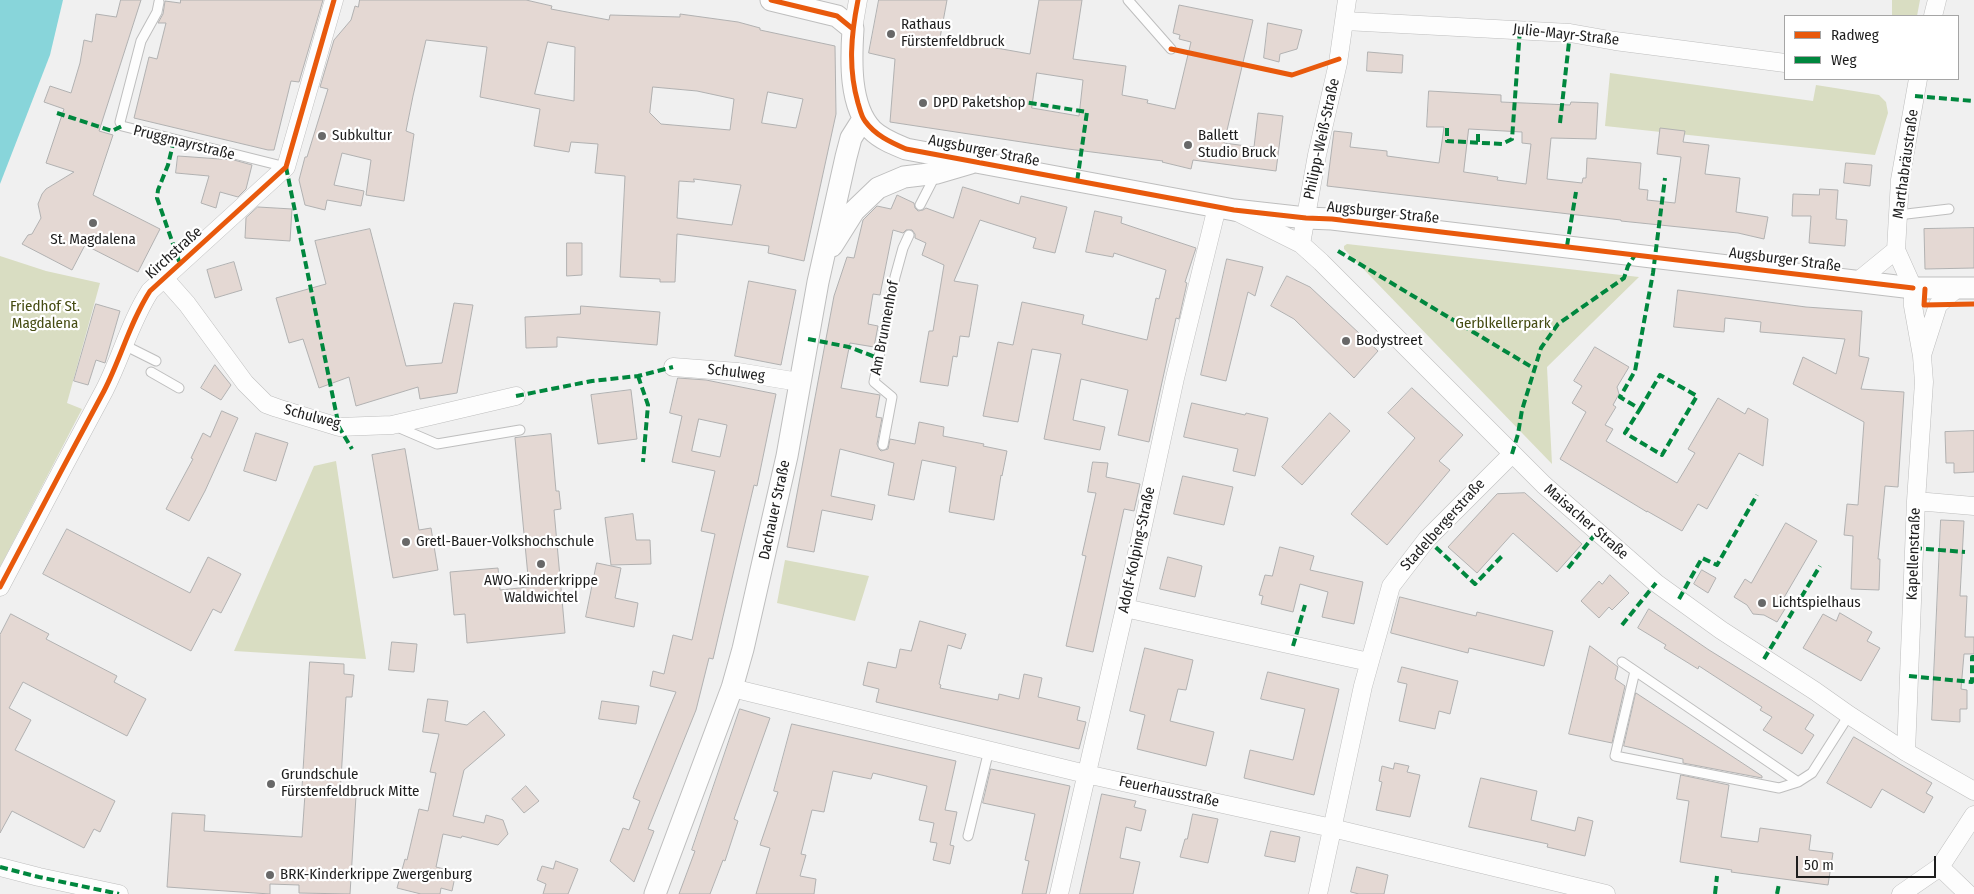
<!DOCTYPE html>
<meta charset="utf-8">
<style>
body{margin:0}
#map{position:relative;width:1974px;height:894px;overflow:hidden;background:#f0f0f0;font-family:"Fira Sans Condensed",sans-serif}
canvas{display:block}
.legend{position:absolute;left:1784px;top:15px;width:175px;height:65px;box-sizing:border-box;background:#fff;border:1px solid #a5a5a5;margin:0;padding:6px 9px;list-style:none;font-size:15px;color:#1e1e1e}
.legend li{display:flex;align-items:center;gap:10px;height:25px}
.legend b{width:25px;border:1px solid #a5a5a5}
.scale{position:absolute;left:1796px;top:856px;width:140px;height:22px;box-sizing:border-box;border:2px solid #1e1e1e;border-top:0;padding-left:6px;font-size:15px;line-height:18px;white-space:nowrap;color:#1e1e1e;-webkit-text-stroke:4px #fff;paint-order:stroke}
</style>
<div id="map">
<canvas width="1974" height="894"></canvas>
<ul class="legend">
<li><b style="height:6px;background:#e8590c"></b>Radweg</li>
<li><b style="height:6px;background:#00873e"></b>Weg</li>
</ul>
<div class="scale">50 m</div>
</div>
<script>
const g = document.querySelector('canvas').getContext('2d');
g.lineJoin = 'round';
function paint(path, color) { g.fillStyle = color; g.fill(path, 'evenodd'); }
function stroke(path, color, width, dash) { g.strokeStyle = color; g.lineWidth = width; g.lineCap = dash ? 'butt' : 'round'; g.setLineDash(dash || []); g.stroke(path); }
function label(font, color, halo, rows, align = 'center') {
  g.font = font + ' "Fira Sans Condensed",sans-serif'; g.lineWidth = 4.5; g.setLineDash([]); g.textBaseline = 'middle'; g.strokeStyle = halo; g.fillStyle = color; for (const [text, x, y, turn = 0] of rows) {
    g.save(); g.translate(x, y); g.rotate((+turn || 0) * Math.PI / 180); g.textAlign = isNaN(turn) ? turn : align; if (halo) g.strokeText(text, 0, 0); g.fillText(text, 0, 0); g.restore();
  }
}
const green = new Path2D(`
 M1892,0h28l-3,16h-25z
 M1610,73l203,28 3,-16 63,10 7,7 2,11 -13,42 -270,-29z
 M1347,244l292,33 -92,90 5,97 -208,-215v-3z
 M0,256l46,15 54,12 -33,120 15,6 -82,158z
 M336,461l30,198 -132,-8 80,-185z
 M785,560l84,16 -14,45 -78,-18z`);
const water = new Path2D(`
 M0,0h63l-13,55 -50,129z`);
const building = new Path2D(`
 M121,0h20l-42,131 14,4 -20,60 67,34 -22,43 -53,-27 -13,25 -50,-26 6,-9 4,-1 9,-16 -3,-14 4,-10 4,-5 28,-17 -28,-9 18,-54 -20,-7 6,-16 21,7 9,-30 4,-23 8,2 4,-28 20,3z
 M181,0h142l-24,82 -8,-1 -17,69h-6l-134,-32 15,-61 8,2 9,-36h-8l5,-9 2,-13 15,2z
 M360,0h166l26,6 -1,3 58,11 1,-5 70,2v-3l58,8 22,6v2l75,16 1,68 -32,147 -36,-8 1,-7 -92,-12 -2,48h-15v-3l-40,-2 5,-101 -30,-3 3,-29 -27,-2 -2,10 -35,-6 6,-37 -60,-12 7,-50 -61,-7 -13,56 -7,35 8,3 -10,67 -38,-6 5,-35 -29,-7 -8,32 30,6 -3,15 -34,-6 -2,10 -20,-5 -6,-25 6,-23h2l21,-68 -8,-2 14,-47 17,-20 4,-14 3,1zM548,42l27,5 -1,54 -39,-7zM653,87l44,4 37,8 -4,31 -69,-6 -11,-11zM768,92l35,7 -7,29 -34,-5zM694,179l47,6 -9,40 -55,-7 2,-37 15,1z
 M879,0h68l-7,38 90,16 9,-54h43l-9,59 53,7 -4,29 26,5 -1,3 28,6 16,-67 -12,-3 1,-4 -7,-2 6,-28 74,15 -29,123 30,4 4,-34 25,3 -7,55 -83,-11 -2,9 -29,-7 1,-1 -95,-12 -178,-27 5,-63 -26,-6zM1037,73l46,7 -4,36 -47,-8z
 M1268,23l34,7 -5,19 -17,5 -1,8 -15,-4z
 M1368,52l35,3 -1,18 -35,-2z
 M1429,91l72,4v7l69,3 1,-3 27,1 -2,36 -45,-1 -4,41 35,4 1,-5h3l1,-20 54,5 -2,26 9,1 -1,10 28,3 6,-46 -24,-3 3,-26 25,3 -2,11 26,3 -4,29 35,4 -4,34 32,5 -4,22 -26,-6 -117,-12v-1l-294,-34 7,-55 18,2 -2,14 37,4v5l52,7 5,-36h-17zM1469,129l53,3v11l9,1 -5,40 -29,-4 1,-3 -34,-5z
 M178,156l56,4 18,5 -6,24 -8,8 -18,-5 -4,16 -15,-5 8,-27 -33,-3z
 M1846,163l26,2 -2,21 -26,-3z
 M963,187l56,17 2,-8 46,11 -12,46 -22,-5 3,-10 -56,-18 -26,61 24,4 -9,52 -9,-1 -3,21 -4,-1 -5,30 -28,-4 9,-51h4l11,-66 -22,-10 4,-12 -11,-5v-4l-3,-4h-6l-3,3 -10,-3 -13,65 -7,-1 -5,30 10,2 -4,21 -24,-4 -9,45 39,7 -4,22 6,1 -5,26 2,5 2,2 7,-2 2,-10 25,5 4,-22 25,5 -1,9 41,8 -1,2 24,5 -5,25 -1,-1 -7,45 -45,-8 7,-45 -34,-7 -8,40 -26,-5 6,-32 -54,-14 -9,47 44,9 -3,15 -50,-10 -8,42 -27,-5 47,-251 13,-39 7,1 9,-38 14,-14 14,3 6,-14 17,8 1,5 3,3 5,-1 3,-2 27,10z
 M1820,189l18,1 -2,29 11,1 -2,26 -36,-3 2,-27h-19l1,-22 26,1z
 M258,207l34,2 -2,32 -45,-3 1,-20z
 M1095,211l27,6 -1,6 75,25 -11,34 2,1 -8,36 -3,-1 -27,124 -31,-7 10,-45 -47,-11 -8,41 32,7 -5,23 -56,-11 17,-85 -29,-5 -14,73 -35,-6 15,-74 15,3 9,-43 62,13 -2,9 65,16 9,-42 3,1 7,-29 -52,-17 -1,4 -27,-5z
 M1974,228v40l-49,1 -1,-40z
 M370,229l36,137 36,-3 12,-60 19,2 -16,88 -37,6 -2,-12 -62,19 -7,-29 -30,11 -16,-49 -14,4 -13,-45 50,-14 -11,-43z
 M567,243h15v32l-15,1z
 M1227,259l36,8 -8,29 -7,-4 -22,89 -25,-6z
 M234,262l8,28 -27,8 -8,-28z
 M1287,276l23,11 68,64 -24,27 -60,-59 -23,-13z
 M749,281l47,9 -15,75 -46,-9z
 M1678,290l128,17 56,4 -3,45 10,2 -8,31 43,3 -6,95 -13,-1 -7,73h2l-1,31 -28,-1 2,-53 -9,-1 3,-31 11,1 6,-83 -71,-38 10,-27 33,17 9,-35 -85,-7 1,-10 -36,-4 -1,14 -50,-5z
 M96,304l24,7 -15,52 -9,-3 -8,25 -14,-4z
 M581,306l79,6 -3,33 -100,-8v10l-31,1 -1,-31 55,-3z
 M1595,347l34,20 -12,20 2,7 -6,11 3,2 -11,18 8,4 -7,12 71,42 18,-30 -7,-4 30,-51 27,16 3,-6 20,11 -5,47 -24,-13 -32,56 -9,-5 -16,27 -35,-20v1l-87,-53 26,-47 -14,-9 10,-17 -8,-5z
 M215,365l16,20 -10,15 -20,-12z
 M678,378l28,2 70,14 -19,92 -3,-1 -41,174 -4,-1 -13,52 -48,119 6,2 -20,51 -24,-21 13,-33 6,2 11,-29 -7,-3 2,-6 41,-100 -26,-6 3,-15 11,3 9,-39 19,5 23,-106 -14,-3 14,-60 -43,-9 10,-46 -12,-3zM699,419l28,6 -7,32 -28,-6z
 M1412,388l51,47 -24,26 11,9 -63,75 -36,-31 64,-76 -27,-25z
 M631,390l6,49 -39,5 -7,-49z
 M1192,403l53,12 1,-2 22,5 -13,58 -22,-5 5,-22 -54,-12z
 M222,411l16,7 -33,73 -16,30 -23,-12 27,-50 -2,-1 12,-25 7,4z
 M1330,413l20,18 -48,54 -20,-18z
 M1974,431v41l-20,1v-10h-8l-1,-31z
 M256,433l32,10 -12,38 -32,-10z
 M551,434l5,57h3l2,18 -7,1 11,123 -98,10 -2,-29 -11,1 -4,-43 48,-4 2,22 29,-3 -14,-149z
 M405,449l14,81 12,-2 7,42 -45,8 -21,-123z
 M1093,462l15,1 -2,14 34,7 -6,27 -10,-2 -31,143 -27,-6 20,-90 -4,-1 14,-62 -8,-1z
 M1183,476l50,11 -9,38 -50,-11z
 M1525,493l57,51 -25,28 -44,-39 -36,40 -29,-26 49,-53z
 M633,514l3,26h14l1,24 -40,1 -6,-47z
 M1941,520l23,1 -4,75h7l-2,41h9v17h-10l-3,35 6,1v19h-7v13l-28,-2z
 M1786,523l31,18 -35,60 6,3 -11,18 -13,-7 -11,-1 -6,-9 -13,-8 11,-18 6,4z
 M67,529l123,64 18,-36 33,17 -20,39 -8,-4 -22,42 -148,-77z
 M1280,547l34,9 -4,14 53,12 -9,42 -32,-7 6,-25 -28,-8 -7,28 -32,-8 2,-8 -4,-1 6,-20 7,1z
 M1168,557l34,9 -7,31 -35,-8z
 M597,563l24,5 -6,30 23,5 -4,24 -48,-10z
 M1702,570l14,8 -8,15 -14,-9z
 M1610,575l19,18 -17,17 -3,-3 -10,11 -18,-17 18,-20 3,3z
 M1400,597l76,19 1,-4 76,19 -9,35 -75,-18 -1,5 -77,-20z
 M1649,609l60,41 105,65 -9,14 9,6 -12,19 -39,-24 9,-13 -12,-7 2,-3 -63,-41 -1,3 -34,-21 2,-3 -28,-17z
 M1840,613l32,19 -5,9 13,7 -19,33 -58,-33 20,-34 13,7z
 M11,614l38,20 -3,5 71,37 -3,6 32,17 -19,37 -104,-54 -14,26 22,12 -16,30 100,51 -15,31 -6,-3 -10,19 -72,-37 -12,22v-198z
 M920,621l46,13 -5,15 -13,-4 -9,39 2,1 -1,3 58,12 1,-6 20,5 5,-25 18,4 -4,19 42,10 -3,13 9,2 -7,27 -203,-47 3,-13 -16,-4 5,-23 28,6 4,-19 11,2z
 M392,642l25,2 -3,28 -25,-2z
 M1590,646l28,21 -3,12 10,7 -13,57 -43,-9z
 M1145,648l48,12 -7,30 -8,-1 -8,32 44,11 -8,34 -69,-17 8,-34 -15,-4z
 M310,662l34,2v10l10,1 -2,22h-6l-6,98 16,1 -6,98 -51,-1v-8l-29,-1v10l-103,-7 5,-74 33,2 -1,16 98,6 3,-43h-3z
 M1402,667l56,14 -8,33 -11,-3 -4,18 -36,-8 8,-37 -9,-2z
 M1268,672l71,17 -25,106 -70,-17 6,-28 43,10 12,-51 -44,-10z
 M1636,693l126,83v2l-79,-15v-4l-59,-13z
 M428,699l20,2 -3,20 22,4 17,-14 21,24 -41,35 -11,46 31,7 2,-8 17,5 5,14 -10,11 -36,-9 -1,2 -18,-4 -7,33 20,5 -4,19 -11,-3 -1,6h-19l-24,-6 8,-29 2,1 12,-51 9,2 8,-38 -6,-1 9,-38 -16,-2z
 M602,701l37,5 -3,18 -37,-5z
 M740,709l30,9 -36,101 4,2 -13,40 -2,-1 -13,34h-31l16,-43 -3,-1z
 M792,724l164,37 -11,49 12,2 -7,33 4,1 -4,18 -17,-4 4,-17 -7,-1 4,-19 -15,-3 8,-34 -54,-13 -2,6 -38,-8 -9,41 -12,-2 -11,44 5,1 -6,21 16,3 -2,15h-58l14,-46 -10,-3 18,-53 -4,-1z
 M1854,737l78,46 -6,10 7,4 -9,16 -42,-24 -11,19 -44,-25z
 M1395,763l14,3 -2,6 13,3 -10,42 -34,-7 6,-28 -3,-1 3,-15 11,3z
 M991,769l79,17 -24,108h-24l7,-33 -4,-1 10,-46 -52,-11z
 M1681,775l48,10 -8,52 37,5 2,-14 51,7 -2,15 24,3 -5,32 -97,-13 1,-2 -52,-8 9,-61 -12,-2z
 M1481,778l56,13 -6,29 44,11 3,-14 15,4 -8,35 -38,-9 1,-3 -79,-17z
 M526,786l13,15 -15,12 -12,-14z
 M1102,794l34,7 -2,6 12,3 -5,21 -15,-4 -6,31 20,4 -7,32h-53z
 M1193,814l25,5 -10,44 -28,-6 5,-18h2z
 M1271,831l29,6 -5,25 -30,-6z
 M556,861l22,8 -10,25h-25l3,-10 -9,-4 5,-14 11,3z
 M1357,867l31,8 -4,19h-25l-8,-2z`);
const service = new Path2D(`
 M1128,0l43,49
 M159,2l-2,10 -16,29 -21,81 2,4 164,41
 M920,205l16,-31
 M1898,215l51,-6
 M124,345l32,16
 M151,372l28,16
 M395,426l42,18 83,-14
 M883,445l9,-48 -18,-15 21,-105 8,-29 6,-13
 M1622,662l176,120
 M1635,671l-20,85 164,32 19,-6 14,-9 37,-58
 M968,836l21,-86`);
const minor = new Path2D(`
 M1933,16l4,-16
 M1345,21l225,12 45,8 170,22
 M853,29l5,-29
 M1239,213l62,31 20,18 223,223 112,98 65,47 94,61 34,24 57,37 68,39
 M1301,244l16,-89 21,-92 9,-63
 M164,278l23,26 58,79 21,21 11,4 62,19 53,-2 124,-29
 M1858,281l38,-31
 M1922,355l16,-50 18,-16
 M673,367l65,5 61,10
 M1916,501l58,5
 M0,587c34,-65 69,-131 104,-196 17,-33 26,-69 46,-100l136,-124 48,-167
 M1125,608l244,54
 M732,688l354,86 246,54 274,66
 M1906,752l10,-251 8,-119 -2,-26 -9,-50v-18l-17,-38 4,-70 18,-101
 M0,867l39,10 80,17
 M1940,867l28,27
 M1059,894l66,-286 50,-230 42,-171
 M1318,894l45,-208 28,-100 36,-47 85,-85
 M1901,894l39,-27 34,-52`);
const tertiary = new Path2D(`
 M771,0l66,16 16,13c-2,31 -4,77 19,101 9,9 22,14 34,19l328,61 72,8 26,1 581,69h61
 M832,246l22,-35 24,-23 26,-11 33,-4 34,-10
 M655,894l77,-206 11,-39 44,-193 31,-174 28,-125 5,-19 12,-19`);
const quiet = new Path2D(`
 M1915,96l58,5
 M1005,99l82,13 -10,70
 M57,113l55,18 10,-5
 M1560,123l10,-90
 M1447,128v13l55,3 10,-5 8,-110
 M174,140l-6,25 -10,25 -1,8 23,66
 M1478,142v-12
 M286,167l53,260 13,22
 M1567,246l9,-54
 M1338,251l197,118
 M808,339l41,8 29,11
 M638,376l10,29 -5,57
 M516,396l76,-15 46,-5 35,-9
 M1640,409l20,-34 37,21 -35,59 -37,-22 15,-24 -20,-12 15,-26 18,-98 12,-95
 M1512,454l6,-20 4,-24 19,-62 17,-24 66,-46 4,-12 7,-11
 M1427,539l48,45 27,-28
 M1914,548l51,4
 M1568,568l29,-36
 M1679,599l23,-41 15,7 40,-70
 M1622,625l34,-42
 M1293,646l12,-41
 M1764,659l56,-93
 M1909,676l63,6v-25h2
 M0,867l39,10 80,17
 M1715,894l2,-18
 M1777,894l2,-10`);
const cycleway = new Path2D(`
 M771,0l66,16 16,13
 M858,0c-7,35 -10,68 0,103 2,6 3,13 7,18 10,14 25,21 41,28l328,61 72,8 26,1 581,69
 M1171,49l121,26 47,-16
 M1925,289l-1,16 50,-1
 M0,587c34,-65 69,-131 104,-196 17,-33 26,-69 46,-100l136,-124 48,-167`);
const markers = [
 [891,34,5,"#686868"],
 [923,103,5,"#686868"],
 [322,136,5,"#686868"],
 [1188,145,5,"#686868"],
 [93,223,5,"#686868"],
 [1346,341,5,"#686868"],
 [406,542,5,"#686868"],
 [541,564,5,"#686868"],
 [1762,603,5,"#686868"],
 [271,784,5,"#686868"],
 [270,875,5,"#686868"]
];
const poiNames = [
 ["Rathaus",901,25],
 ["Fürstenfeldbruck",901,42],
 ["DPD Paketshop",933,103],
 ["Subkultur",332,136],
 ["Ballett",1198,136],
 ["Studio Bruck",1198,153],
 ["St. Magdalena",93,240,"center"],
 ["Bodystreet",1356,341],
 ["Gretl-Bauer-Volkshochschule",416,542],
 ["AWO-Kinderkrippe",541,581,"center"],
 ["Waldwichtel",541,598,"center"],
 ["Lichtspielhaus",1772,603],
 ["Grundschule",281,775],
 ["Fürstenfeldbruck Mitte",281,792],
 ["BRK-Kinderkrippe Zwergenburg",280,875]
];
const streetNames = [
 ["Julie-Mayr-Straße",1566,35,6],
 ["Philipp-Weiß-Straße",1322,139,-78],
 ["Pruggmayrstraße",184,143,14],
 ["Augsburger Straße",984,151,11],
 ["Marthabräustraße",1906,164,-82],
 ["Augsburger Straße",1383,213,6],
 ["Kirchstraße",174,253,-42],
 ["Augsburger Straße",1785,260,7],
 ["Am Brunnenhof",885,328,-79],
 ["Schulweg",736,373,7],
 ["Schulweg",312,417,15],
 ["Dachauer Straße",775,510,-78],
 ["Maisacher Straße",1586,522,41],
 ["Stadelbergerstraße",1443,525,-48],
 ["Adolf-Kolping-Straße",1137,550,-78],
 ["Kapellenstraße",1914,554,-88],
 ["Feuerhausstraße",1169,792,12]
];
const parkNames = [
 ["Friedhof St.",45,307],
 ["Magdalena",45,324],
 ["Gerblkellerpark",1503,324]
];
paint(green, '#d9ddc2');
paint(water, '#88d5da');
paint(building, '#e4d8d3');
stroke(building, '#b1b1b1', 1);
stroke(service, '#bebebe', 11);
stroke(minor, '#bebebe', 19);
stroke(tertiary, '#bebebe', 23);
stroke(service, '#fdfdfd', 9);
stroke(minor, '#fdfdfd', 18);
stroke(tertiary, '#fdfdfd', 21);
stroke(quiet, '#00873e', 4, [8, 4]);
stroke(cycleway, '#e8590c', 5);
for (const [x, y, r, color] of markers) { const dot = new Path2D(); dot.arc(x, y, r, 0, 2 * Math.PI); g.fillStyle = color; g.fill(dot); stroke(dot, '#fff', 2); }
label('15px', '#1e1e1e', '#fff', poiNames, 'left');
label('15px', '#1e1e1e', '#fff', streetNames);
label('15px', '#464c13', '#fff', parkNames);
</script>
